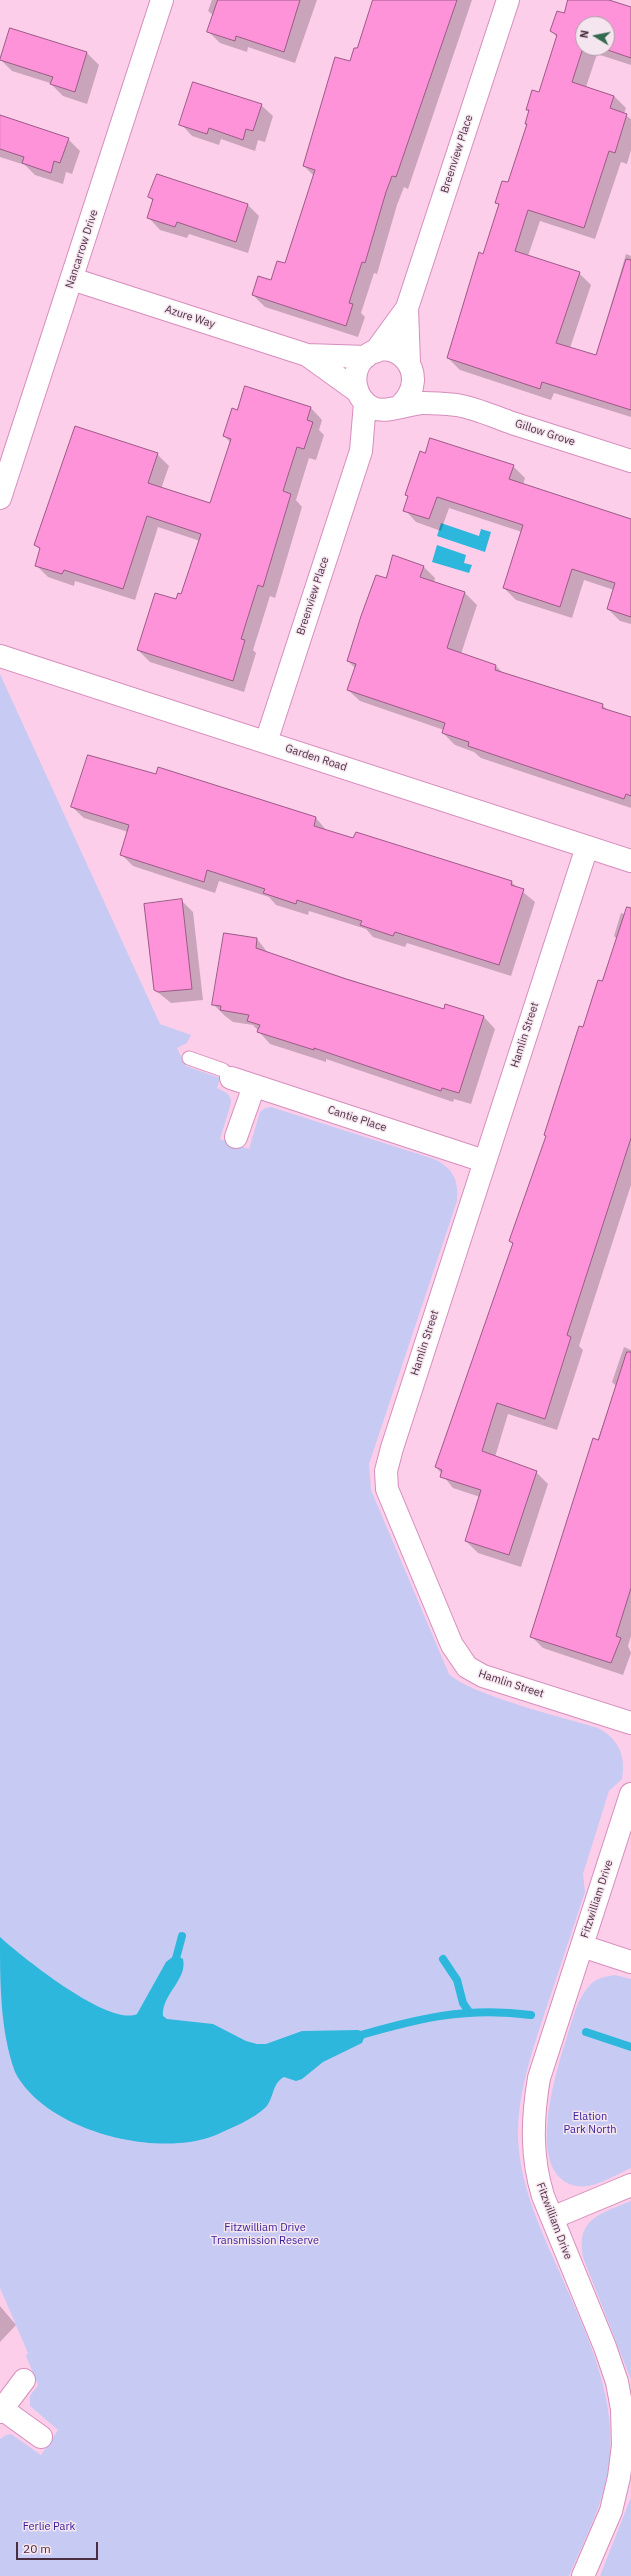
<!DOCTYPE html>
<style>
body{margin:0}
#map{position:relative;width:631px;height:2576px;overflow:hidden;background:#fcceea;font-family:"IBM Plex Sans",sans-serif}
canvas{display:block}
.north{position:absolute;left:575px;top:16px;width:40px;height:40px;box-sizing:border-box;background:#f5e5ef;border:1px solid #b19ca9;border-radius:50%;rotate:280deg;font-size:11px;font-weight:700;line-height:16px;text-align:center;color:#4c2e41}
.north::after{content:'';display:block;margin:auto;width:14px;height:18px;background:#346a50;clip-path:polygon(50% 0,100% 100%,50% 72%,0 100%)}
.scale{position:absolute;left:16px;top:2542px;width:82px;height:18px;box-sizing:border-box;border:2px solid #4c2e41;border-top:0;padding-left:5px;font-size:12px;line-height:14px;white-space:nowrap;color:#4c2e41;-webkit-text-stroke:3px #f5e5ef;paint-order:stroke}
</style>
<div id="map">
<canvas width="631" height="2576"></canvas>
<div class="north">N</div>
<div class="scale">20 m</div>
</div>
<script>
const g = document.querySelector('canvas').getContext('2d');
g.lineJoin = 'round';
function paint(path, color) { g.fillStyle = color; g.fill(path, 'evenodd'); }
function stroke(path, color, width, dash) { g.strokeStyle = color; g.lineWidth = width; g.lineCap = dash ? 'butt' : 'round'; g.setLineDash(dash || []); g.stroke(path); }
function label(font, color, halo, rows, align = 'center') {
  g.font = font + ' "IBM Plex Sans",sans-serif'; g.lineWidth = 3; g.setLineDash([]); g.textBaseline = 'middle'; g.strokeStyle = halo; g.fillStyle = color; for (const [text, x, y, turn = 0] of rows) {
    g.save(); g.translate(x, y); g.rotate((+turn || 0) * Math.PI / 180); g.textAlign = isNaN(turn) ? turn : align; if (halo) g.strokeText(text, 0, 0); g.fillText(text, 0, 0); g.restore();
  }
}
const green = new Path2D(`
 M0,674l160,350 31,11 -4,8 -10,5 9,18 34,12 -3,10c8,4 14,5 14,15l-11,36 29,10 11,-37 5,-4 6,-1 163,52c19,9 25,21 23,42l-88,263 2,26 78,184c22,21 116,44 149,54 21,11 28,28 24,51l-13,12 -26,83 2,18c-14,41 -27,82 -41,123 -13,40 -27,80 -26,123 2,42 17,79 34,117 30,71 73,147 54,227 -8,33 -24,63 -37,94h-569v-137l6,-4 5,-1 30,21 17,-25 -28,-24v-10l8,-11 -12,-29 2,-3 -28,-65z
 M615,1975l16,4v189c-16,7 -36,21 -54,18 -53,-9 -22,-111 -12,-143 7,-20 11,-45 27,-60 6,-5 15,-7 23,-8z
 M631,2201v179l-47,-120c-10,-41 16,-46 47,-59z
 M631,2497v79h-31z`);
const water = new Path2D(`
 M441,523l38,13 2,-7 10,3 -6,20 -48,-16z
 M437,545l29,10 -2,8 8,2 -3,8 -37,-11z
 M0,1937c22,20 109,90 137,77l29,-52 9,-7 8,4c5,20 -22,36 -20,57l4,3 46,5 33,17 11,3h9l36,-13 56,-1 3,1 3,7 -2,5 -39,19 -21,17 -6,2 -12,-4c-12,6 -10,21 -18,30 -12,12 -35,21 -50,28 -58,24 -171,-4 -201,-63 -15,-42 -15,-90 -15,-135z`);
const shadow = new Path2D(`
 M212,0h105l-22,63 -47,-16 -1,5 -27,-9 -11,-11 5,-16 -6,-5z
 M374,0h98l-64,189 -4,-2 -7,18 -20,69 -3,-1 -13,40 4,4 -7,20 -93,-30 -12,-12 18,-14 15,-16 28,-89 -10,-10 54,-116z
 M569,0h39l23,8v57l-34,-11 -11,33 28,9 12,12 -2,6 7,5v31l-4,14 -6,-2 -26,77 -55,-18 -12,35 51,17 12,12 -21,63 26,8 30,-102 5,2v161l-77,-24 -3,7 -91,-30 -12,-12 52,-152 -4,-3 12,-19 20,-59 -2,-2 3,-11 -2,-3 13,-16 17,-56 -3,-3 6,-21 4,2zM583,24h24v24h-24z
 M10,29l77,24 12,12 -12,39 -24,-8 -13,-13 -38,-12 -12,-12z
 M261,105l12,11 -8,26 -7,-2 -3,11 -34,-12 -2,6 -27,-9 -11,-12z
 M0,116l68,23 12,12 -8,23 -6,-2 -3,12 -28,-9 -10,-10 -25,-8z
 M149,197l98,7 12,12 -11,37 -59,-19 -2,4 -27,-8 -11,-12 5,-16z
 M311,408l11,12 -3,10 5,5 -8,25 -7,-2 -13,42 6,7 -27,91 -5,-2 -17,54 3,3 -12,39 -94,-30 -12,-12 44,-55 18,-54 -42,-14 -23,73 -60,-19 -1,5 -26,-9 -12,-12 5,-15 -6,-5 40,-118 82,27 12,12 -8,23 50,16 20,-62 -7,-7 14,-25z
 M425,454l88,12 12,12 -2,7 108,35v104l-11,-3 -12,-12 6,-19 -30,-10 -12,38 -56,-18 -12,-12 18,-56 -73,-24 -8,23 -25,-9 -11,-12 4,-12 -3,-3z
 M424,567l11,11 -1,5 31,10 12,12 -16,49 35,12 7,7 99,32 7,6 22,7v90l-150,-50 -7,-6 -19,-7 -12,-12 1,-3 -84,-29 -12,-11 7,-22 -7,-7 38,-82z
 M72,807l244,11 11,13 184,51 24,20 -24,74 -104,-33 -2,4 -32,-10 -7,-8 -57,-18 -1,4 -32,-10 -7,-8 -50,-16 -4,12 -82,-27 -12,-12 7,-22 -44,-14z
 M181,900l12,12 10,88 -32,3 -16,-13z
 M621,913l10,3v269l-52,161 4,4 -26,80 -49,-16 -13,43 41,15 12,12 -27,83 -43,-14 -12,-12 14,-44 -27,-9 -17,-21 77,-222 -3,-4 74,-213 19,-46 14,-43 -3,-3z
 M257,939l11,14 176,57 40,7 11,12 -24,75 -17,-5 -1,3 -127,-43v3l-56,-18 -17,-19 -20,-3 -8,-6 -12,-12z
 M624,1347l7,3v286l-3,10 3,7 -8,22 -80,-27 -12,-12 85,-250 -4,-4z
 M0,2306l16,19 -16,17z`);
const stream = new Path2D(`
 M443,1959l14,21 6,23 6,9
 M174,1966l8,-30
 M586,2032l45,15
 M354,2037c62,-18 112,-31 177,-22`);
const building = new Path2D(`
 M218,0h82l-16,52 -48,-16 -1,5 -28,-9z
 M373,0h84l-61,177 -4,-1 -6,16 -21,71 -3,-1 -13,41 4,1 -7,22 -94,-31 6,-19 13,4 6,-19 8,2 30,-93 -12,-4 32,-109 15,4 4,-13h3z
 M568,0h41l22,7v51l-29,-10h5v-24h-24v24l-11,34 42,14 -4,12 17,6 -12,39 -6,-2 -25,77 -56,-18 -13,41 65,21 -24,71 40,12 30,-96 5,1v150l-89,-28 -2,7 -93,-31 32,-106 4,2 16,-50 -4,-1 7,-22 6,1 19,-58h-2l4,-14h-3l6,-20 7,2 18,-57 -7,-4 7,-20 7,2z
 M10,28l77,24 -12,40 -25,-8 3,-7 -53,-17z
 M193,82l69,22 -9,27 -7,-2 -3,11 -34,-12 -2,6 -28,-9z
 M0,115l69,23 -9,25 -6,-2 -3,12 -29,-10 2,-6 -24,-8z
 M157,174l91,30 -12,38 -59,-20 -2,5 -28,-9 6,-19 -5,-2z
 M245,386l66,21 -4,13 6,2 -9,27 -7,-2 -14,44 8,3 -28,93 -5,-2 -17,54 4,1 -12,41 -96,-31 18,-57 21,6 2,-6 3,1 20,-60 -54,-18 -24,73 -59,-19 -2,4 -27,-8 5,-18 -6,-3 41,-119 83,27 -10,30 62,20 21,-64 -8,-3 9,-28 5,2z
 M430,438l84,27 -5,14 122,40v98l-24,-8 8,-26 -43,-14 -12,38 -57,-19 20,-63 -86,-28 -8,22 -26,-8 5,-15 -3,-1 15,-44 5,2z
 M393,555l31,11 -4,11 45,15 -18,56 49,17 -1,5 108,34 -1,4 29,9v79l-5,-2 -2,5 -156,-53 1,-4 -27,-9 3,-10 -98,-33 9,-26 -9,-3 14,-45 15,-41 10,3z
 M88,755l68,19 2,-7 158,50 -2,9 39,12 3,-6 156,49 -1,4 13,4 -25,76 -104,-33 -2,4 -33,-11 2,-4 -65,-21 -1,4 -33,-11 2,-4 -58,-19 -3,12 -84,-27 9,-30 -58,-18z
 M182,899l10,90 -34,3 -4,-2 -10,-86z
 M627,907l4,1v230l-64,197 4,2 -26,82 -48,-16 -15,48 55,20 -28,84 -44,-14 16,-51 -41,-13 2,-7 -7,-3 78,-224 -4,-2 37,-105 -2,-1 35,-109 4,1 15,-47 4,1z
 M224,933l33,5 -1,10 90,31 98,30 1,-5 39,12 -25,77 -17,-5 -1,3 -127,-43v2l-57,-18 3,-7 -13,-4 2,-6 -29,-5 1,-4 -9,-1z
 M627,1352h4v236l-15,48 5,2 -10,25 -81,-26 63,-199 5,2z`);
const lane = new Path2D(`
 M189,1058l34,12 8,8`);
const street = new Path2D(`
 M72,279l235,76 59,2
 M407,308l2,55
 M375,352l32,-44 101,-308
 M307,355l50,36
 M401,405c32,-31 -7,-73 -36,-48 -16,15 -11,42 8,51 14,6 36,-5 51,-5 11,0 23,1 33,2 18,3 38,12 55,18 40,13 79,25 119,38
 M0,498l162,-498
 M0,656l631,205
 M266,742l95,-291 4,-48
 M587,847l-195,601 -6,23 1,18 65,156 15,22 16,9 148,47
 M231,1078l253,83
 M236,1137l18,-51
 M582,1946l49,16
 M552,2218l79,-33
 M2,2409l39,28
 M0,2412l24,-32
 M583,2576l28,-65 8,-34 4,-32 -1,-36 -5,-27 -12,-35 -62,-151c-12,-39 -11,-77 -4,-118l92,-284`);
const streetNames = [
 ["Breenview Place",457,154,-72],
 ["Nancarrow Drive",82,249,-72],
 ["Azure Way",190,317,18],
 ["Gillow Grove",545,433,18],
 ["Breenview Place",313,596,-72],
 ["Garden Road",316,758,18],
 ["Hamlin Street",525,1035,-72],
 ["Cantie Place",357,1119,18],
 ["Hamlin Street",425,1343,-72],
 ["Hamlin Street",511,1684,18],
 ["Fitzwilliam Drive",597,1899,-72],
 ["Fitzwilliam Drive",554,2221,69]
];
const parkNames = [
 ["Elation",590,2117],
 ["Park North",590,2130],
 ["Fitzwilliam Drive",265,2228],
 ["Transmission Reserve",265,2241],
 ["Ferlie Park",49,2527]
];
paint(green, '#c7cbf3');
paint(water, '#2db7dc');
paint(shadow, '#0003');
stroke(stream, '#2db7dc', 8);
paint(building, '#fe93da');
stroke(building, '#9c5986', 1);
stroke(lane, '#d68ebd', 15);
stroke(street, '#d68ebd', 24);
stroke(lane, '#fff', 13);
stroke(street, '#fff', 22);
label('11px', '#4c2e41', '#f5e5ef', streetNames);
label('11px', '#38229c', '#f5e5ef', parkNames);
</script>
